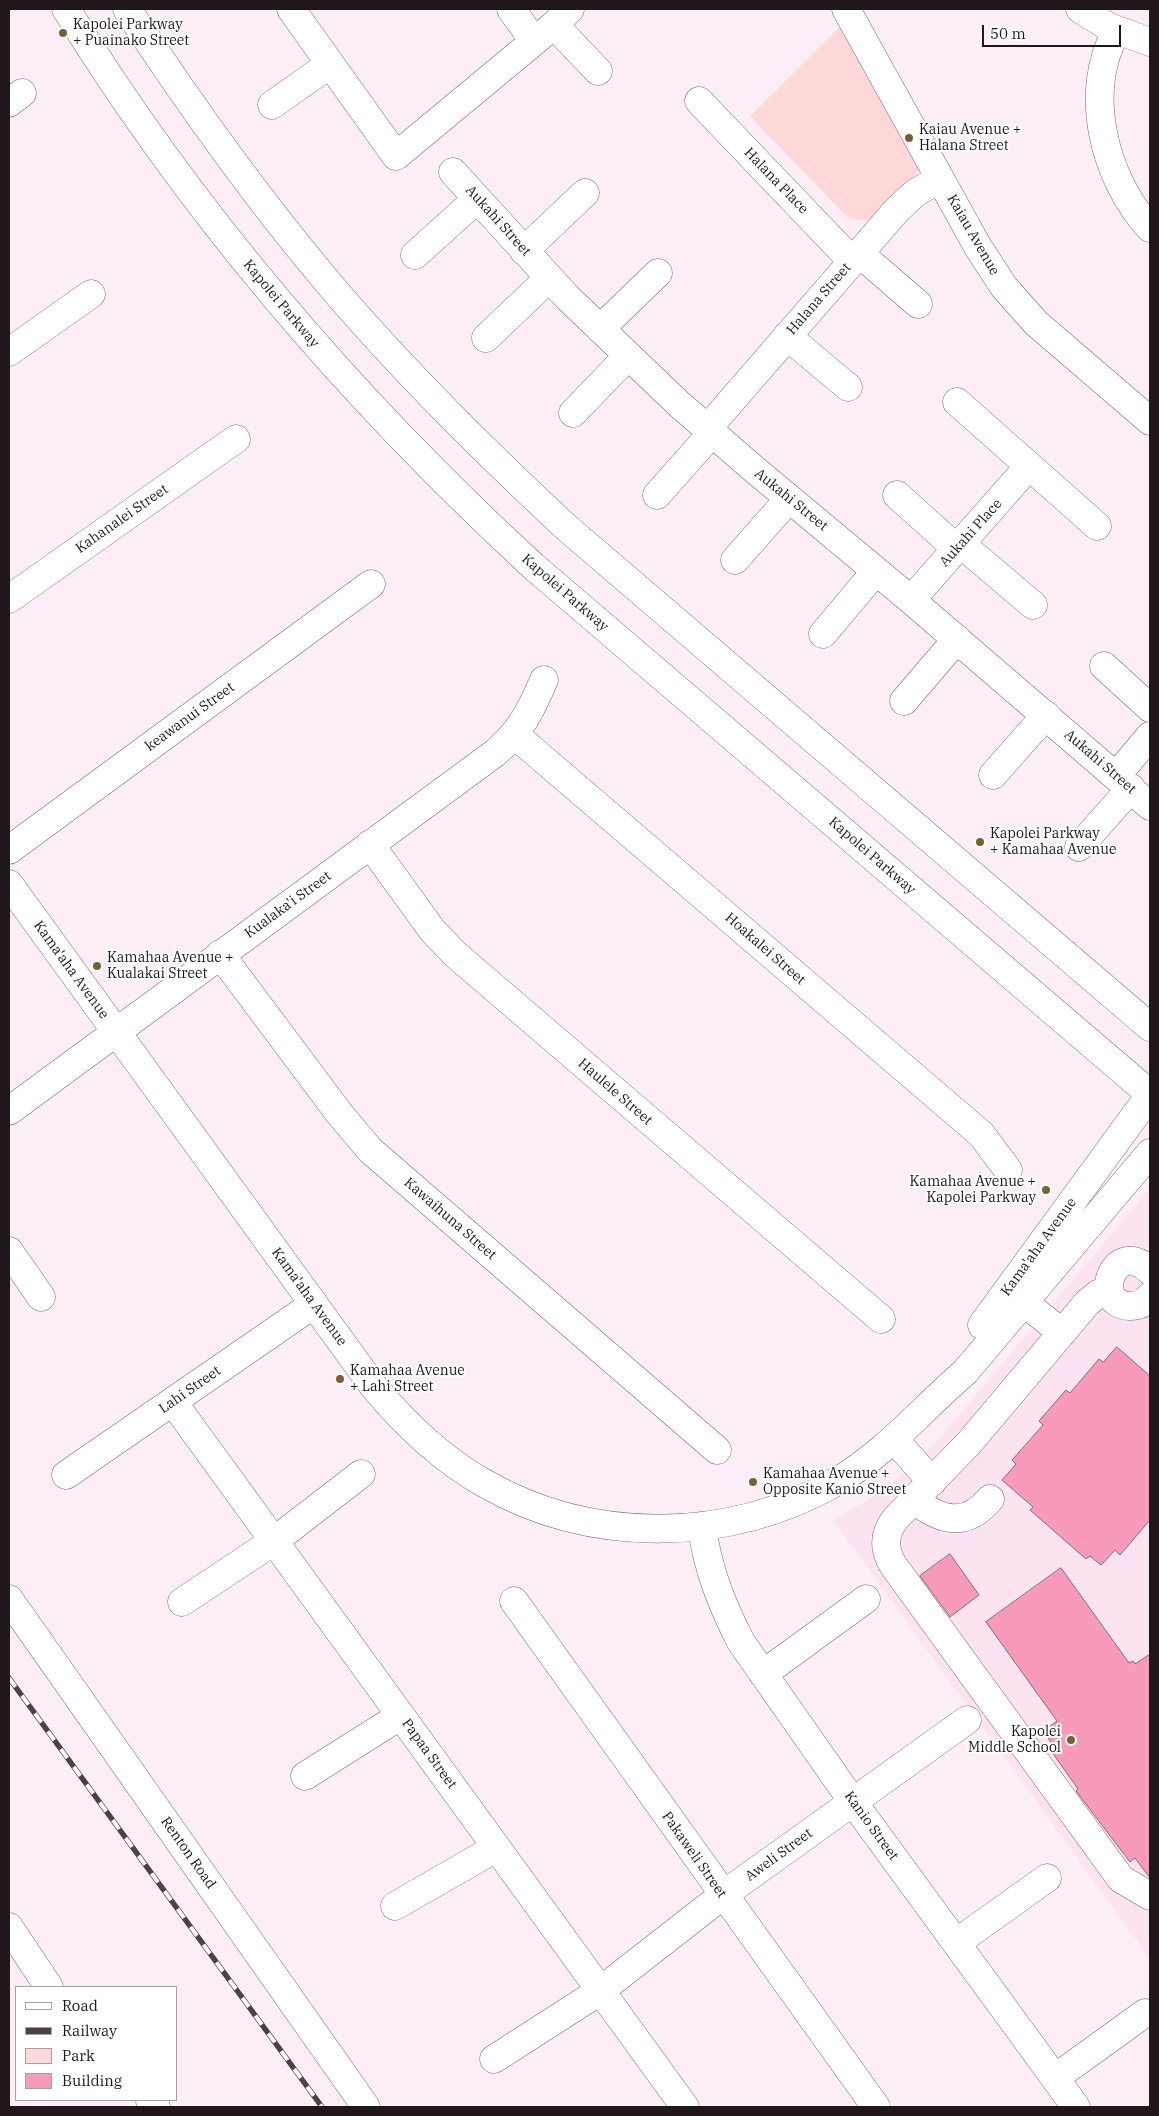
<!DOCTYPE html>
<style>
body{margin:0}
#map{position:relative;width:1159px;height:2116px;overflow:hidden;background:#fceef7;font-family:"IBM Plex Serif",serif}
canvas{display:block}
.frame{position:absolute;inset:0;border:10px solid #1f171c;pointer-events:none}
.legend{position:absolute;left:15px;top:1986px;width:162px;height:115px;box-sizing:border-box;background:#fff;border:1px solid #a5a2a4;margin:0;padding:6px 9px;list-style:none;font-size:15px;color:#1f171c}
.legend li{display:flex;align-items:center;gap:10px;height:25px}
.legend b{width:25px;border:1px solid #a5a2a4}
.scale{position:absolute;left:982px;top:25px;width:139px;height:22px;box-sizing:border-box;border:2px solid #1f171c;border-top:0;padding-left:6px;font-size:15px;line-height:18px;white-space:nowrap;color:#1f171c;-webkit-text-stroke:4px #fff;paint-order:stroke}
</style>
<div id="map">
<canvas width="1159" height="2116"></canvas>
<div class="frame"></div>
<ul class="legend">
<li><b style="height:6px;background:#fff"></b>Road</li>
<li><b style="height:6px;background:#4b4147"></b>Railway</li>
<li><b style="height:14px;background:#fed8d8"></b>Park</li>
<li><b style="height:14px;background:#f89ab9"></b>Building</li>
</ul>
<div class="scale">50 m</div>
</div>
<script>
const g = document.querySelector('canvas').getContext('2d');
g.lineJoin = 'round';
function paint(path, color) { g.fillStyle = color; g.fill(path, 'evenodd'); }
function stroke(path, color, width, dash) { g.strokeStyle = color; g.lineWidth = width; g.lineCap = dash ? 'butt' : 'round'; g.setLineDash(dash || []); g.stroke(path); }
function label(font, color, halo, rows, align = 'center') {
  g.font = font + ' "IBM Plex Serif",serif'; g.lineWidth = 4; g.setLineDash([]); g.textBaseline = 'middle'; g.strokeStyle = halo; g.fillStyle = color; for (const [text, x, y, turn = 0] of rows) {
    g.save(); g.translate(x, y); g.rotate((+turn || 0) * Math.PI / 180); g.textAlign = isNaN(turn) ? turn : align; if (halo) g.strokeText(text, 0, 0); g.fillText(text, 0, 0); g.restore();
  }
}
const built = new Path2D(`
 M1150,1188v771l-317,-439 38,-22 23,-17 42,-39z`);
const green = new Path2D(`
 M850,17l71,151c-7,10 -41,47 -50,51 -10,3 -19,0 -27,-5l-94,-98z`);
const building = new Path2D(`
 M1117,1347l33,29v144l-30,35 -5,-5 -14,15 -11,-9 -4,3 -56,-49 3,-3 -31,-27 14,-16 -4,-4 31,-35 -4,-4 27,-31 4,3 29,-34 4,3z
 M950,1554l29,41 -29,22 -30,-41z
 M1061,1568l68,95 4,-2 2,3 15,-10v224l-15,-20 -5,4 -54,-71 2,-2 -26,-37 4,-3 -13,-18 14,-10 -71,-99z`);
const minor = new Path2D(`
 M291,9l105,147 158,-131 16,-16
 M511,9l23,32
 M846,9l132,238 26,40 32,36 114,98
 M1080,9l29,18 41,15
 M554,25l44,46
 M1117,30c-35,62 -13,148 33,198
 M699,101l153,160
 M9,103l13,-10
 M272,105l58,-41
 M453,172l114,125 112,107 76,66 156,130 239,206
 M524,251l61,-58
 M859,253l59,51
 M415,255l62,-56
 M600,329l58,-56
 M787,336l61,51
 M486,338l63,-60
 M9,352l82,-58
 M957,402l140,124
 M573,413l54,-56
 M707,429l189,-218 18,-17 26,-16
 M657,495l55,-62
 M897,495l60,54
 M961,544l72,61
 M735,560l54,-61
 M9,599l227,-160
 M911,600l118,-134
 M823,634l53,-63
 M1104,666l46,42
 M904,701l53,-62
 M515,735l466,399 27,36
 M993,775l53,-60
 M1116,776l34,-40
 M370,844l62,86 24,25 425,364
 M1079,847l52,-59
 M9,850l362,-266
 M9,884l365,503c32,38 67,72 110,96 108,62 245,60 352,-1 50,-29 86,-73 129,-110l185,-219
 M220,954l119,159 31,37 347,300
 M9,1111l486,-358c26,-22 36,-43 49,-73
 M9,1251l32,46
 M1150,1271c-35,-36 -61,34 -20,35 9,0 15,-3 20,-10
 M1109,1289l-11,5 -11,9 -118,140 -73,75c-12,15 -13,30 -3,47l228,314 29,17
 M1009,1290l53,43
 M982,1325l168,-230
 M173,1402l512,705
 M894,1439l38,43
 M66,1475l248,-171
 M914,1500c26,20 51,29 76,-1
 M702,1526c5,42 20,79 39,116l112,160 223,305
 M9,1599l357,508
 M514,1601l362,506
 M182,1602l92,-61 87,-67
 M763,1674l103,-75
 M305,1776l95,-60
 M395,1906l101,-58
 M956,1943l91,-65
 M494,2059l106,-68 123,-96 244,-175
 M1055,2078l90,-65`);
const major = new Path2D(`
 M66,9c129,209 287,391 467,557l617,528
 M127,9c61,93 126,184 198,270 75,89 157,170 242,249l583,499
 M9,1927l40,60
 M150,2100l6,7`);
const rail = new Path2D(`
 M9,1678l313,429`);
const markers = [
 [63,33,5,"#7b5e32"],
 [909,138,5,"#7b5e32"],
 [980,842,5,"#7b5e32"],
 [97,966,5,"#7b5e32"],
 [1046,1190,5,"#7b5e32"],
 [340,1379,5,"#7b5e32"],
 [753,1482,5,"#7b5e32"],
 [1071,1740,5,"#7b5e32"]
];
const poiNames = [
 ["Kapolei Parkway",73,25],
 ["+ Puainako Street",73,41],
 ["Kaiau Avenue +",919,130],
 ["Halana Street",919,146],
 ["Kapolei Parkway",990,834],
 ["+ Kamahaa Avenue",990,850],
 ["Kamahaa Avenue +",107,958],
 ["Kualakai Street",107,974],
 ["Kamahaa Avenue +",1036,1182,"right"],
 ["Kapolei Parkway",1036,1198,"right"],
 ["Kamahaa Avenue",350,1371],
 ["+ Lahi Street",350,1387],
 ["Kamahaa Avenue +",763,1474],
 ["Opposite Kanio Street",763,1490],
 ["Kapolei",1061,1732,"right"],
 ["Middle School",1061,1748,"right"]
];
const streetNames = [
 ["Halana Place",776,181,46],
 ["Aukahi Street",498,221,48],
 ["Kaiau Avenue",973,235,60],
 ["Halana Street",819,299,-49],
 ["Kapolei Parkway",281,304,50],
 ["Aukahi Street",791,500,39],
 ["Kahanalei Street",122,519,-35],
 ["Aukahi Place",971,533,-48],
 ["Kapolei Parkway",565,593,41],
 ["keawanui Street",190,717,-36],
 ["Aukahi Street",1100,762,41],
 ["Kapolei Parkway",872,856,41],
 ["Kualaka'i Street",288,905,-36],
 ["Hoakalei Street",765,949,41],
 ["Kama'aha Avenue",71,970,54],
 ["Haulele Street",615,1092,41],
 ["Kawaihuna Street",450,1219,41],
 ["Kama'aha Avenue",1039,1247,-54],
 ["Kama'aha Avenue",309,1297,54],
 ["Lahi Street",190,1390,-35],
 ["Papaa Street",429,1754,54],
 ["Kanio Street",871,1826,54],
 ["Renton Road",188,1853,55],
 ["Pakaweli Street",694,1855,55],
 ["Aweli Street",779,1855,-36]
];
paint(built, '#fce3f2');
paint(green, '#fed8d8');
paint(building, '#f89ab9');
stroke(building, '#876e75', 1);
stroke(minor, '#7b6774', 29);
stroke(major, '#7b6774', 29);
stroke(minor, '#fff', 28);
stroke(major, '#fff', 28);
stroke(rail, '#4b4147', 5.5);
stroke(rail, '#fff', 4, [11]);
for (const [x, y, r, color] of markers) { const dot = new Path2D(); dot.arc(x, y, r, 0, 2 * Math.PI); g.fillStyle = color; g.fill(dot); stroke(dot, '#fff', 2); }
label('14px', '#1f171c', '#fff', poiNames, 'left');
label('14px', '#1f171c', '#fff', streetNames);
</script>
